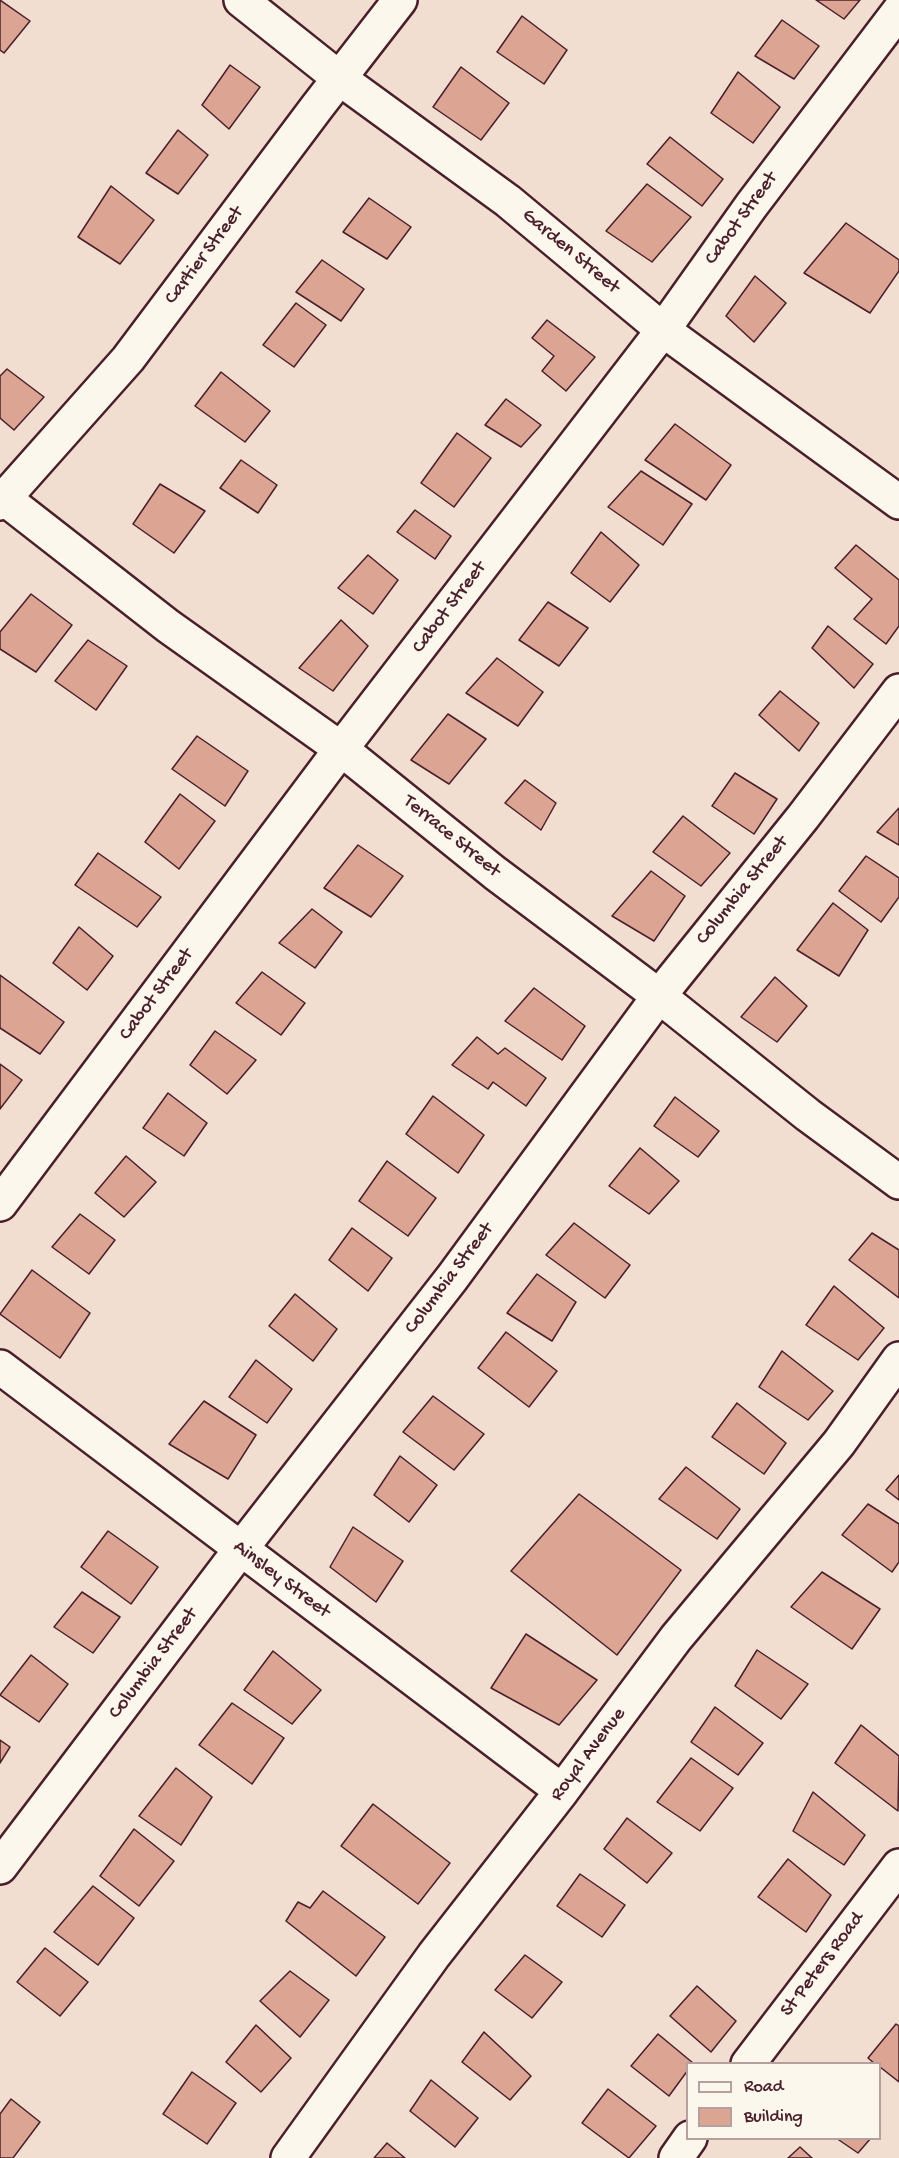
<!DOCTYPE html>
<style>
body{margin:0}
#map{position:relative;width:899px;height:2158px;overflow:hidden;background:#f1ded1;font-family:"Gochi Hand",sans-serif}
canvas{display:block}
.legend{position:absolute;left:686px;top:2062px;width:195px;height:78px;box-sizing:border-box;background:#fbf7ec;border:2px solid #b4a19f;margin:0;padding:8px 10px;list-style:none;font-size:18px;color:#4a1f2b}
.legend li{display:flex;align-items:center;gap:12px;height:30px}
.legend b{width:30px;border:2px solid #b4a19f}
</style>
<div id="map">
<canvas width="899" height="2158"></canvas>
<ul class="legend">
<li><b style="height:8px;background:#fbf7ec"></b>Road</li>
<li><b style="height:16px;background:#dba493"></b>Building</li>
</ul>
</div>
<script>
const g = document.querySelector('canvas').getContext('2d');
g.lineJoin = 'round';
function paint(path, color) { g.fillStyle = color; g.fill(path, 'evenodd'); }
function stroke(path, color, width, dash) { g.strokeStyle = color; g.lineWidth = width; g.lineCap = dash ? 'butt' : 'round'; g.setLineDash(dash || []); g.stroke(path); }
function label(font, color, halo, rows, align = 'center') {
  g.font = font + ' "Gochi Hand",sans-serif'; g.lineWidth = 6; g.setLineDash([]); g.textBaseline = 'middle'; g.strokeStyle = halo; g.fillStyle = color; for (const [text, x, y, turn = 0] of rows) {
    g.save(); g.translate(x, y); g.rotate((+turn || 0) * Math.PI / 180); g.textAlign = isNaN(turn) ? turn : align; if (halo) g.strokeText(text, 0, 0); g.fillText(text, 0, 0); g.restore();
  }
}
const building = new Path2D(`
 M0,0l30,21 -26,32 -4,-3z
 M816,0h44l-16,19z
 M522,16l45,34 -23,34 -47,-32z
 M782,20l37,26 -25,33 -39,-23z
 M230,65l30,22 -31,42 -27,-24z
 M461,67l48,36 -28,37 -48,-33z
 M738,72l42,35 -27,36 -42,-30z
 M178,130l30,25 -30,39 -32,-21z
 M670,137l53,42 -21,27 -55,-42z
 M647,184l44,33 -39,45 -46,-31z
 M111,186l43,34 -34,44 -42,-27z
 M369,198l42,29 -24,32 -44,-27z
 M846,223l53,37v11l-29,42 -66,-40z
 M322,260l42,29 -23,32 -45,-29z
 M755,276l31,27 -32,39 -28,-26z
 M296,303l30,22 -32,42 -31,-22z
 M547,320l48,37 -29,34 -24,-20 12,-15 -22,-18z
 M7,369l37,28 -30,33 -14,-12v-42z
 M221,372l49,39 -25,31 -50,-36z
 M506,399l35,26 -20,22 -36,-22z
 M675,424l56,41 -25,35 -61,-40z
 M457,433l34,25 -37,49 -33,-24z
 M241,460l36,25 -19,28 -38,-25z
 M641,471l51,33 -29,41 -55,-38z
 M160,484l45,27 -31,42 -41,-29z
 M415,510l36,26 -16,23 -38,-27z
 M601,532l38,33 -29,37 -39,-29z
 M856,545l43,35v46l-13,18 -32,-25 18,-20 -37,-31z
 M368,555l30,25 -25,34 -35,-26z
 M31,594l41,31 -36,47 -36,-23v-17z
 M548,602l40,26 -29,38 -40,-26z
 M341,620l27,26 -35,45 -34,-23z
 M828,626l45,38 -19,24 -42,-40z
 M88,640l39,26 -31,44 -41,-29z
 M497,658l46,34 -25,34 -52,-33z
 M780,691l39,32 -20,28 -40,-36z
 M448,714l38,25 -37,45 -38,-24z
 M197,736l51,35 -23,35 -53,-37z
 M735,773l42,26 -23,35 -42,-28z
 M525,780l31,23 -15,27 -36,-27z
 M180,794l35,27 -36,48 -34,-27z
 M899,808v37l-22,-13z
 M683,816l47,37 -29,33 -48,-34z
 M358,845l45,31 -32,41 -47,-29z
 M98,853l63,44 -24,30 -62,-42z
 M866,856l33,22v19l-18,25 -42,-31z
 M651,871l34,25 -31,45 -42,-25z
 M833,903l35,27 -29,46 -42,-26z
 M312,909l30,23 -27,36 -36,-25z
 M79,927l34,29 -26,34 -34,-27z
 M262,972l43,31 -24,32 -45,-32z
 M0,975l64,47 -24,32 -40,-26z
 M775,977l32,29 -30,36 -36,-25z
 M534,988l51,38 -23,34 -57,-39z
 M215,1031l41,29 -29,34 -37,-29z
 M477,1037l21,17 7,-6 41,30 -20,28 -33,-24 -5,7 -36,-24z
 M0,1064l22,16 -22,29z
 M168,1093l39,30 -23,33 -41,-28z
 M433,1096l51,39 -26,38 -52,-39z
 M675,1097l44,34 -21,26 -44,-31z
 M640,1148l39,33 -30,33 -40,-28z
 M126,1156l30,26 -32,35 -29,-24z
 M387,1161l49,37 -28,38 -49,-35z
 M80,1214l35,26 -26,34 -37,-27z
 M574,1223l56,42 -25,33 -59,-43z
 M352,1228l40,30 -24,33 -39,-31z
 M872,1233l27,17v48l-50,-38z
 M32,1270l58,43 -30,45 -60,-44z
 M537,1274l39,28 -24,39 -45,-28z
 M834,1286l50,42 -26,32 -52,-35z
 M295,1294l42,35 -24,32 -44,-35z
 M506,1332l51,39 -28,36 -51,-39z
 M782,1351l51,40 -25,29 -49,-33z
 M256,1360l36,29 -25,34 -38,-26z
 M433,1396l51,38 -30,36 -51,-38z
 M204,1401l52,34 -28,44 -59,-35z
 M737,1403l49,40 -22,31 -52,-37z
 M400,1456l37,29 -28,37 -35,-27z
 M686,1467l54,42 -23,30 -58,-40z
 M899,1475v25l-13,-10z
 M579,1494l102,76 -64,85 -106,-84z
 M868,1504l31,20v38l-7,10 -50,-37z
 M353,1527l50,34 -27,41 -46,-35z
 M108,1531l50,36 -27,37 -50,-37z
 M822,1572l58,37 -28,40 -61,-42z
 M82,1592l38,25 -27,36 -39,-26z
 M526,1634l71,46 -38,45 -68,-37z
 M757,1650l51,34 -27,35 -46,-33z
 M273,1651l48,39 -29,34 -48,-34z
 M31,1655l37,29 -29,38 -39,-27z
 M232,1703l52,35 -32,46 -53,-39z
 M715,1707l48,36 -25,32 -47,-33z
 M861,1725l38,31 -1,55 -63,-48z
 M0,1740l10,7 -10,16z
 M691,1758l42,30 -33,43 -43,-29z
 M176,1768l36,29 -31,48 -42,-29z
 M813,1792l52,43 -21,30 -51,-34z
 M373,1804l77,59 -32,41 -77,-58z
 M627,1818l45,35 -25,30 -43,-34z
 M134,1829l40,32 -35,45 -39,-30z
 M788,1859l43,36 -25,37 -48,-35z
 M580,1874l45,31 -23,32 -45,-31z
 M93,1886l41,32 -36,47 -44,-33z
 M323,1891l62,46 -29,39 -70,-55 12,-19 12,6z
 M45,1948l43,34 -28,34 -43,-34z
 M525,1955l37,27 -30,36 -37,-28z
 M290,1971l39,29 -29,37 -40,-36z
 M697,1986l39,35 -25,31 -41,-36z
 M896,2024l3,2v56l-19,-15v-3h-5l-7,-6z
 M256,2025l35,33 -30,34 -35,-30z
 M484,2032l47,44 -21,24 -48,-38z
 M658,2034l35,29 -5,1v6l-19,26 -38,-30z
 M192,2072l44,31 -29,41 -44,-30z
 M431,2080l47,38 -23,29 -45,-36z
 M608,2089l48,37 -27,32 -47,-35z
 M11,2099l29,23 -27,36h-13v-44z
 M836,2138h35l-13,15z
 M387,2143l18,15h-31z
 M800,2147l12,11h-24z`);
const minor = new Path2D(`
 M241,0l98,78 169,123 155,129 236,172
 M0,503l128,-144 189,-252 83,-107
 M0,1367l562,424
 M0,1867l240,-317 212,-272 207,-282 144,-179 96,-126
 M748,2064l151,-198
 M288,2158l146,-203 128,-164 114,-153 163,-195 60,-84
 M676,2158l14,-20`);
const tertiary = new Path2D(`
 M0,495l168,131 173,123 154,124 164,123 149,119 91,67
 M0,1204l341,-455 322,-419 88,-124 148,-195`);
const streetNames = [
 ["Cabot Street",742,219,-54],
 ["Garden Street",570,252,40],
 ["Cartier Street",205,256,-53],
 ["Cabot Street",450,608,-53],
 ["Terrace Street",451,837,39],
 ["Columbia Street",743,891,-51],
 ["Cabot Street",157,995,-53],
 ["Columbia Street",450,1279,-53],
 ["Ainsley Street",281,1580,37],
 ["Columbia Street",154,1664,-53],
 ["Royal Avenue",589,1755,-53],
 ["St Peters Road",823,1965,-53]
];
paint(building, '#dba493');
stroke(building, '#4a1f2b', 1.5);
stroke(minor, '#4a1f2b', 38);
stroke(tertiary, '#4a1f2b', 38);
stroke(minor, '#fbf7ec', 33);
stroke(tertiary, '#fbf7ec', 33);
label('20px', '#4a1f2b', '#fbf7ec', streetNames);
</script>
